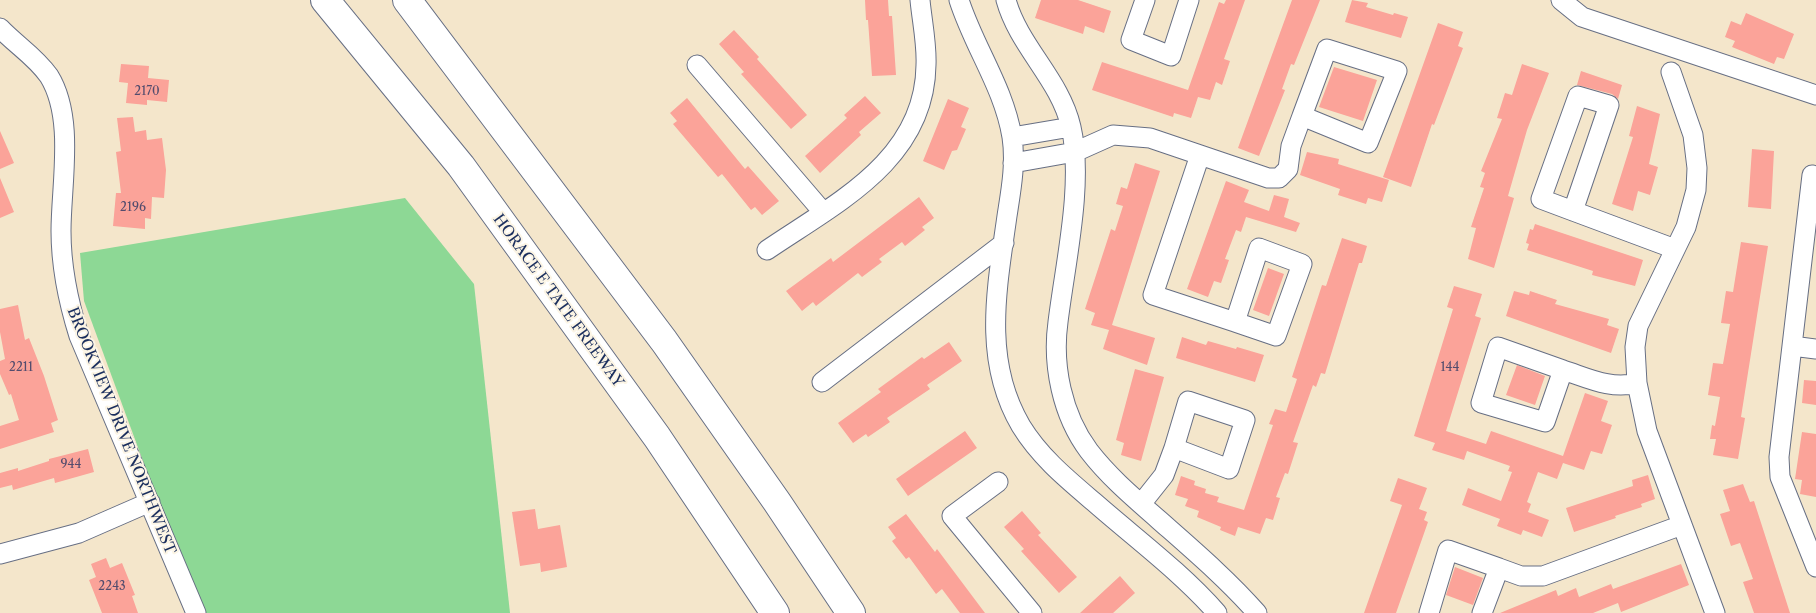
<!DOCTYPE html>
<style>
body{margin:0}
canvas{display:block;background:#f4e6cb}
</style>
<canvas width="1816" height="613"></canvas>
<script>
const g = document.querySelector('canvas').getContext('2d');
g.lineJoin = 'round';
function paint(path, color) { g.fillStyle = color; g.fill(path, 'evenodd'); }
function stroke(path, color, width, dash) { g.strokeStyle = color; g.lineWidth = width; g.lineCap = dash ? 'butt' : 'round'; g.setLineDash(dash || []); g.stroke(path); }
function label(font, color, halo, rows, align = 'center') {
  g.font = font + ' "Libre Caslon Text",serif'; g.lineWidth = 4; g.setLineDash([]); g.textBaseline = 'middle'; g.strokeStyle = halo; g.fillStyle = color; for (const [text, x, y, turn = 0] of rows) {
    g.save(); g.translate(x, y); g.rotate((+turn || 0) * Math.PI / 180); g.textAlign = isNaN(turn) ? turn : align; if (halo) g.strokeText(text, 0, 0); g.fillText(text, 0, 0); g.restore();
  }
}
const green = new Path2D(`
 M405,198l69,86 36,329h-311l-115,-312 -4,-48z`);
const building = new Path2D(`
 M865,0h23l1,16h3l4,59 -24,1 -4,-56h-2z
 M1041,0h37l33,11 -7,22 -19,-7 -2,8 -48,-16z
 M1226,0h19l-21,59 6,2 -8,24 -6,-3 -6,18 -12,-3 -7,21 -17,-5 -1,4 -81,-27 10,-28 86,28 31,-88 5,2z
 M1292,0h28l-26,65 -3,-1 -9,25 3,1 -26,66 -21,-8z
 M1352,0l16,3 -2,4 27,8 1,-2 14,4 -7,21 -56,-16z
 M1746,13l48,21 -10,25 -7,-2 -3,7 -42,-17 3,-6 -10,-4 6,-16 10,4z
 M1438,23l25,9 -5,14 5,2 -29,77 -2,-1 -21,63 -28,-10z
 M734,30l25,27 -2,2 50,56 -16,14 -50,-55 3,-2 -25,-28z
 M121,64l28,2 -1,12 21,2 -2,22 -20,-2v5l-21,-2 2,-20 -9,-1z
 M1522,64l27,9 -22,57 -19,66 6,2 -20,70 -26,-9 8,-31 -5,-1 13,-39 -4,-1 5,-14 -4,-2 21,-52 -5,-1 8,-25 7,2z
 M1334,67l43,13 -14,41 -44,-14z
 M1581,71l41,14 -4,14 -6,-5 -35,-9z
 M865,96l16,17 -22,19 2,3 -41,38 -15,-17 42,-38 -3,-3z
 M687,98l58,71 3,-3 31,35 -17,14 -7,-8 -4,3 -29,-36 -4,3 -45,-53 4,-3 -7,-8z
 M948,99l21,9 -8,19 5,2 -9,21 -5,1 -8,19 -21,-9z
 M1637,106l23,8 -11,50 9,3 -8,28 -12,-4 -5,20 -21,-7 21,-67 -4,-1z
 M133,117l2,15 11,-2 1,10 15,-2 4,32 -2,28 -12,-1 -1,22 -6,-1v11l-32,-3 3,-33h5l-5,-41 5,-1 -4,-33z
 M0,131l14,32 -14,6z
 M1752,149l22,2 -3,58 -23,-2z
 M1307,152l32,7 -1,5 51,16 -7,22 -14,-4 -2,6 -28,-9 2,-6 -40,-14z
 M1135,163l25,8 -48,154 43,13 -8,27 -44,-16 6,-19 -18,-5 4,-12 -10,-4 26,-80 4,2 8,-25 -7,-2 5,-17 6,2z
 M0,178l14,34 -14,6z
 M1226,181l23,9 -5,12 25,9 5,-16 15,4 -5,18 16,6 -4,9 -50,-15 -5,15 -5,-2 -11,29 4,1 -8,23 -7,-2 -6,16 -21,-8z
 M919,197l15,21 -12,9 3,3 -20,16 -3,-4 -23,17 3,3 -20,15 -4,-4 -42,33 -3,-4 -11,9 -16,-20 45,-33 2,4z
 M1535,224l108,36 -8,26 -43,-11 1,-4 -66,-21 2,-6 -3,-1 4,-14 3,1z
 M1342,238l25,8 -5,17h-3l-34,111 -4,-1 -5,14 -3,-2 -6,17 -14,40 5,1 -10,31 -3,-1 -9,24 4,1 -7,22 -7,-2 -6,16 -22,-7 -3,9 -15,-6 1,-3 -24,-10 2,-6 -14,-5 3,-7 -13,-4 6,-19 14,5 -1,4 12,4 -1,4 14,4 -2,5 27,8 29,-85 -4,-1 6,-15 11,3 11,-33 -5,-2 30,-92 4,1z
 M1741,242l27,4 -27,171 4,1 -7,41 -25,-4 3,-16h-6l2,-14 3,1 5,-29 -12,-2 5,-32 10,1 7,-40 -9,-1 5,-32 7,1z
 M1268,268l16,6 -15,42 -16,-6z
 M1454,286l28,8 -7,22 6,2 -35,113 40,13 5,-13 72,25 22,-63 23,8 -7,20 11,4 -10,29 -11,-3 -7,19 -21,-7 -6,16 -19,-7 -11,30 4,2 -3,8 21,8 -7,17 -19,-7 -2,5 -24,-9 3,-7 -38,-14 6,-17 33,13 11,-29 -4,-1 2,-5 -43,-15 -3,9 -32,-10 3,-7 -21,-7 39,-127 -6,-2z
 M1514,291l15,4 1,-4 27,9 -2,4 54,15 -2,6 12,4 -8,24 -105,-37z
 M18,305l7,35 4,-2 15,38 14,44 -7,3 3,9 -54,17v-23l19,-6 -8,-26 -2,1 -9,-21v-13l5,-2 -5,-27v-23z
 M1182,337l24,8 2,-4 28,8 1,-2 27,8 -9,27 -79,-24z
 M949,342l13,19 -35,24 3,4 -43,29 3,4 -22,15 -2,-3 -13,9 -15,-20 43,-31 -3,-3 44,-32 2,2z
 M1517,365l28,11 -10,29 -29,-10z
 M1135,369l29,8 -23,84 -20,-6 3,-12 -8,-3z
 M1804,380l12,1v24l-14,-2z
 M965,431l12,17 -69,48 -12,-17z
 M1802,432l14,2v63l-16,-3 2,-14 -7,-1z
 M88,449l6,23 -39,11 -1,-5 -41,12 -1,-5 -12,3v-15l18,-5v3l31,-10v-2z
 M1648,475l7,24 -14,5 1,3 -27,9 1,2 -42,14 -8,-24 67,-22 -1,-6z
 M1398,478l29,10 -8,21 8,3 -3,8 4,2 -32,91h-32l38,-108 -12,-4z
 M1743,484l7,18 4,-1 36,112h-36l-11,-31 10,-3 -13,-36 -9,3 -11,-32 10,-3 -7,-21z
 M535,509l3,20 22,-4 7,42 -26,5 -1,-9 -20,3 -8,-54z
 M1022,511l19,22 -3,2 39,42 -18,16 -38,-42 3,-2 -20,-22z
 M906,514l29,38 2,-3 48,64h-25l-18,-24 -6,5 -27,-37 -3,2 -14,-18 4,-3 -8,-11z
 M106,558l4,10 12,-5 13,32 -3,1 6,17h-36l-13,-33 7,-3 -5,-13z
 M1681,564l8,21 -68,27 -3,-9 -25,10h-93l56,-23 2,6 18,-8 3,9 32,-13 2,5z
 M1455,567l28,11 -10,27 -27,-10z
 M1120,576l15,17 -22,20h-33z`);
const minor = new Path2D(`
 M959,0c15,47 45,88 53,137 4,27 -1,53 -5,79 -10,72 -25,144 14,210 19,31 46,53 73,76 41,36 87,70 123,111
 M1006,0c13,47 54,79 65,127 13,56 -6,137 -13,195 -6,43 4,93 31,129 20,26 45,47 70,69 34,30 68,59 98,93
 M1145,0l-14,40 40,16 18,-56
 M1561,0l21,17 234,78
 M0,28c16,17 35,28 49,48 26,42 12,108 12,155 0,37 7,70 18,105l117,277
 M1327,49l70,22 -29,72 -66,-27z
 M697,65l126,147
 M1671,72l22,63 4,33 -1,22 -10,37 -48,99 -3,21 2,36 10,48 68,182
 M1578,96l31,9 -36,106 -32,-12z
 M1012,137l59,-10
 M1200,155l-47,140 82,27
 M1013,163l62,-11 38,-17 37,3 118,40h11l9,-9 3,-23 11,-30
 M1812,175l-33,282 1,20 36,90
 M1573,211l102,38
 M1259,248l43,16 -26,72 -41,-14z
 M767,250c69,-47 158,-90 159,-185 1,-21 -4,-44 -6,-65
 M1792,346l24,3
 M1498,347l65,23 -18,52 -64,-19z
 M1563,370c25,8 48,20 74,13
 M822,382l182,-139
 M1188,401l57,19 -16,49 -55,-21z
 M998,482l-46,34 80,97
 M1141,504l23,-29 10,-27
 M0,554l79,-21 71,-31
 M1499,568l22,8h22l139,-51
 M1429,613l19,-63 51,18 -17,45`);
const highway = new Path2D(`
 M325,0l136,166 196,271 118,176
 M407,0l257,341 113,161 74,111`);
const numberNames = [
 ["2170",147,92],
 ["2196",133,208],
 ["2211",21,368],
 ["144",1450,368],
 ["944",71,465],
 ["2243",112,587]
];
const streetNames = [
 ["HORACE E TATE FREEWAY",558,301,54],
 ["BROOKVIEW DRIVE NORTHWEST",121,431,68]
];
paint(green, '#8dd895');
paint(building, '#fba399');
stroke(minor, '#676f84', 21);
stroke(highway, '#676f84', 30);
stroke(minor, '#fff', 19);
stroke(highway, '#fff', 28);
label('12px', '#534c6d', null, numberNames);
label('15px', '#1b2f5e', '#fcf5e5', streetNames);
</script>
